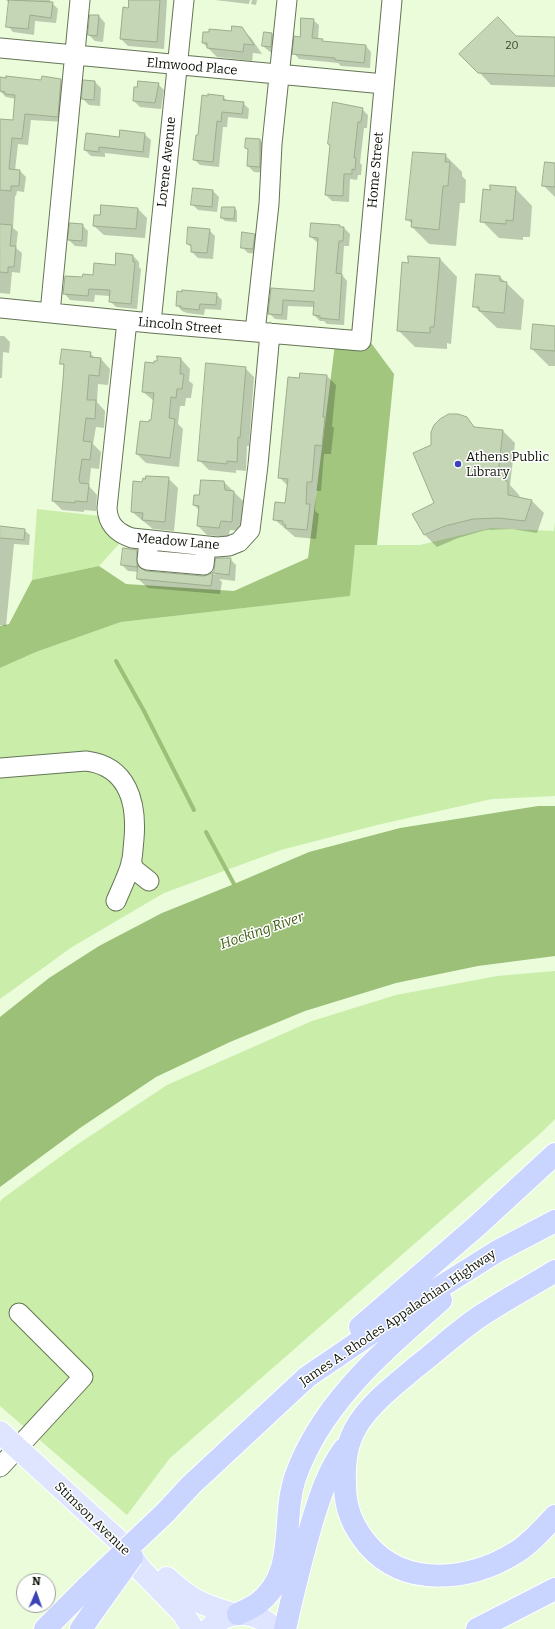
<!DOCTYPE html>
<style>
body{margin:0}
#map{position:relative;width:555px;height:1629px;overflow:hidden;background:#eafcda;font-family:Bitter,serif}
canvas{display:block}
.north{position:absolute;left:16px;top:1573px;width:40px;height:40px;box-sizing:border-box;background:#fff;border:1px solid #9ea19c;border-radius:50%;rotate:2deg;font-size:11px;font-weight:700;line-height:16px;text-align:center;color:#0d1307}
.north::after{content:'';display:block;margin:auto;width:14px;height:18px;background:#3c43b7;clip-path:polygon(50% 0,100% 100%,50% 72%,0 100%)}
</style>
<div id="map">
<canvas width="555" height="1629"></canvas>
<div class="north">N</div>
</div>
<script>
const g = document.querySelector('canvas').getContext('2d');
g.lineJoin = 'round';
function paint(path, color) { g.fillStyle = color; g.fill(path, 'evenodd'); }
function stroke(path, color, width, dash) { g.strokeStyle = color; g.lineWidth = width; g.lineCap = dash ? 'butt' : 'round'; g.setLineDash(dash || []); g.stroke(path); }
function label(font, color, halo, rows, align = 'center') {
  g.font = font + ' Bitter,serif'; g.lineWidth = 3; g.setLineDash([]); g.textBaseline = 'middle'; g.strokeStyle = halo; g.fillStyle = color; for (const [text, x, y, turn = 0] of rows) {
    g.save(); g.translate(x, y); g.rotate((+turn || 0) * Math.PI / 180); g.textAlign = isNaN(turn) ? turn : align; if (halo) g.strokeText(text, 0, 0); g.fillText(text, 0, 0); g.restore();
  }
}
const green = new Path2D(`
 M37,509l62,7 21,27 -21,23 -67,14z
 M555,523v273l-63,3 -115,26 -96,25 -117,43 -92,54 -72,52v-331l36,-16 85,-30 228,-26 6,-51h65l71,-17 63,3z
 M555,971v148l-13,13 -372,326 -43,57 -127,-109v-204l2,-3 73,-53 92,-61 145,-64 84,-26 101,-19z`);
const forest = new Path2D(`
 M366,336l28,38 -17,171h-22l-5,51 -229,26 -85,30 -36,16v-42l9,-2 23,-44 67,-14 27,18 108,7 74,-33 27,-214z`);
const water = new Path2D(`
 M538,806h17v150l-77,10 -82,17 -91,28 -75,31 -74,35 -76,51 -80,59v-170l49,-39 50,-32 63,-33 72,-29 75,-32 91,-24z`);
const shadow = new Path2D(`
 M6,0h44v3h2l6,6 -2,14 -21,-2 -1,14 -21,-3 -5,-6 2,-22z
 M130,0h37l-3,49 -36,-3 -7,-7z
 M215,0h35l-1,4z
 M252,0h5l-1,5 -5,-1z
 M99,16l6,7 -2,19 -8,-1 -6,-6z
 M313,20l6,5 -1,15 6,2 42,4 5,6 -1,16 -29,-2 -3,-3 -39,-4 -5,-6 7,-15z
 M241,28l10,10 11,16 -9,-1 -1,8 -35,-4 -14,-14z
 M265,33l7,1 6,6 -1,13 -7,-1 -7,-6z
 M516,37l39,1v49l-64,-2 -12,-13z
 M61,80l6,6 -3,36 -33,-2 -3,25 -10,-1 -3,27h5l6,6 -2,15 -7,-1 -1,5h-1l-2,32 5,4 -2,16 6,5 -2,20 -8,-1 -2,22 -10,-1v-173l14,2 2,-23 -10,-2 -6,-6 42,-10z
 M84,81l11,1 6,6 -1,18 -11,-1 -6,-6z
 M158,84l6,6 -3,19 -21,-2 -6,-6z
 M223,97l5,4 15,2 6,6 -1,10 -20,-2 -1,10h-4l-4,40 -19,-2 -6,-6 5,-23z
 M362,109l6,6 -1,13h-3l-4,35 2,2 -1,10h-3l-1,5 -7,-1 -1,23 -17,-1 -6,-6 5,-49 -2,-2z
 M144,134l7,6 -2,18 -44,-5v4l-14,-1 -6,-6 35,-12z
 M260,140l6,6v27l-12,-1 -6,-6 1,-15 -3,-3z
 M445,155l17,17v4l4,4 -1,23h-5l-4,43 -27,-2 -17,-17v-3l-5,-5z
 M555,164v33l-11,-11z
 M515,188l17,18 -2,31h-7v3l-24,-2 -17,-17 9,-30z
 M213,191l6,6 -2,15 -19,-2 -6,-6z
 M235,208l2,3v11l-12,-1 -3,-3z
 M138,209l9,9 -2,20 -41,-3 -10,-9z
 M82,225l6,6 -1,16 -12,-1 -6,-6z
 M341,228h3l6,6 -1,12h-5l-2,29 5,6 -3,44 -17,-1 -3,-3h-4l-6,-6 1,-8 -27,-1 -1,14 -12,-1 -6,-6 3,-24 43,3 3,-49 -7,-6z
 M209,230l6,6 -2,23 -15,-1 -6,-6v-4l-4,-4z
 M254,235l6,6 -1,13 -11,-1 -6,-6z
 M133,256l6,6v5l2,2 -4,40 -21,-2 -6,-6v-5l-15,-1 -1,7 -24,-2 -6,-7 19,-15 11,-2z
 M440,259l17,18 -6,67 -4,-1v6l-32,-2 -17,-17 11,-66z
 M500,277l24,23 -3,30 -24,-2 -23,-22z
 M216,294l6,6 -1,10 -16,-1 -1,6 -17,-2 -5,-2 -5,-6z
 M555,327v39h-6l-17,-17z
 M0,336h4l6,6 -1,11 -6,-1 -1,26h-2z
 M90,353l6,6h5l9,10 -2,16 -10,-1 -1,18 8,9 -1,17 -8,-1 -3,17 8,8 -2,17 -8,-1 -2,18 8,9 -1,16 -12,-1v2l-22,-2 -9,-9 12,-134 -4,-4z
 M181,359l9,10 -1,12 4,3 -2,14h-5l-1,8h-5l-2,18 5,5 -4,38 -33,-4 -9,-9 15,-33 2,-20 -11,-9 12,-28z
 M245,368l9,9 -5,69h-2l-1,25 -10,-1v3l-27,-3 -10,-10z
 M327,376l9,9 -4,41 2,2 -3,26h-7l-3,37h-5l-1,20 4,3 -3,25 -21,-2 -21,-18 12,-15 2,-18 -9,-9 21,-98z
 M466,418l10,10 27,3 12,12 -5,42 9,10 1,3 11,2 13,13 -7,20 -25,-4 -26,1 -28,8 -21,9 -13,-13 11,-31 -3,-57z
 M168,478l10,10 -4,43 -21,-2 -21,-17z
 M224,482l19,19 -2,30 -11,-1 -2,7 -21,-2 -9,-9 1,-16 -5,-5 6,-9z
 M0,527l24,3 6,5 -1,10 -15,-1 -8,82 -6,-1z
 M136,551l7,6 -1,13 4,2 57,5 6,-1 4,-3 2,2 2,-16h13l6,6 -1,16 -16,-2 3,3 -2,12 -72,-6 -10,-9 1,-7 -11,-1 -6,-6z`);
const stream = new Path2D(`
 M116,661l28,50 50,99
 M206,832l28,52`);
const building = new Path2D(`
 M9,0l44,2 -2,16 -21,-3 -2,14 -22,-2z
 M129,0h31l-3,42 -37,-3 3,-32 5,1z
 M90,15h9l-2,21 -9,-1z
 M498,17l18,19 39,1v39l-77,-3 -19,-19z
 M301,18l13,1 -2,19 11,1 -1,2 44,4 -2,18 -29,-3v-2l-43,-4 2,-18 6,1z
 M232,26l10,1 12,18 -10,-1 -1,8 -36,-4v-5h-5l1,-11h6v-3l22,2z
 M264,32l8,1 -1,14 -9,-1z
 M6,76l35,4 1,-4 19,3 -3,38 -33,-3 -3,25 -10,-1 -3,31 11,1 -1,16h-8v5l-11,-1v-71l13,1 2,-25 -10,-1v-2l-5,-1v-14l6,1z
 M83,80l12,1 -1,19 -12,-1z
 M138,81l21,2 -4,20 -22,-2 1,-14h3z
 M208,94l16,2 -1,4 21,2 -2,12 -20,-2 -1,10 -4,-1 -4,41 -20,-2 3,-25h2l4,-40 6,1z
 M333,102l30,6 -2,14h-3l-4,36h2l-1,12 -3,-1v5h-8l-1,22 -18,-1 5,-50 -2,-1z
 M120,130l25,3 -2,19 -44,-5v5l-15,-2 2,-17 33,4z
 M246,138l14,1v28l-13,-1 1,-17 -3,-1z
 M413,152l33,2 -1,8h5l-2,24h-5l-4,44 -28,-3 1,-7h-6z
 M545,162l10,1v24l-13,-1z
 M490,185l26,2 -3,34 -7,-1v4l-26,-2 3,-33 7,1z
 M193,188l20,2 -1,17 -21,-2z
 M101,205l37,3 -2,21 -43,-3 1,-11h6z
 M222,207h13l-1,12 -13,-1z
 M70,223l13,1 -1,17 -14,-1z
 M311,223l29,2v2h4l-1,14h-4l-3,32 6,1 -3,46 -19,-2v-2l-7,-1 1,-13 -31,-2 -1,15 -14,-1 3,-26 43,3 4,-53 -8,-1z
 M0,224l12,1 -2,21h6l-2,21h-6v6l-8,-1z
 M188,227l22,2 -3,24 -16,-1v-7l-4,-1z
 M242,232l13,2 -2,15 -12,-1z
 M116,253l17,2v7h2l-4,42 -22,-2 1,-12 -21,-1 -1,7 -25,-2 2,-18 17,1 1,-3 10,1 1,-12 21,2z
 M408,256l32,2 -6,69h-4v6l-33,-2 5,-69 6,1z
 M476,274l24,2v5l7,1 -3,31 -25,-2v-4h-6z
 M182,290l35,3 -1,12 -16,-1 -1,6 -18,-2v-2h-5l1,-15 5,1z
 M533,324l22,2v25l-24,-2z
 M62,349l29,3 -1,5 11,1 -2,18 -10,-1 -2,25h9l-1,19 -9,-1 -3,23 9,1 -2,18 -8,-1 -3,20 1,4 9,1 -2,18 -12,-1v2l-23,-2 11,-121 1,-16h-4z
 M157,356l24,2 -1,16h4l-2,15h-5l-1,9 -5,-1 -2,21 6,1 -5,39 -34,-4 4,-33 9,1v-2h2l3,-27 -12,-1 3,-30 9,1v-2h3z
 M206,363l40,4 -6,71 -2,-1 -1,25 -10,-1v3l-29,-3z
 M300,373l27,2 -4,42h2l-3,29 -7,-1 -3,37h-5l-1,22h4l-3,26 -22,-2 1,-3 -3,-1v-3l-10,-1 2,-18 10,1 3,-24 -10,-1 10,-101 11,1z
 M449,414h9l9,3 7,10 29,3 -5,45 10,7v13l24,5 -7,21 -26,-3 -26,1 -28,7 -21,9 -12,-21 22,-11 -21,-50 18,-8v-13l3,-7 6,-6z
 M146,476l23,1 -4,45 -23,-2 1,-7 -12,-1 2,-31 9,1 1,-4 2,1z
 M201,480l23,1 1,9 9,1 -2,31 -11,-1 -2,7 -22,-2 2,-20 -6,-1 1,-10h5z
 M0,526l25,3 -1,11 -24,-2z
 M123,548l14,2v17l-16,-2z
 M216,558h15l-2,17 -15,-2z
 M138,566l8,5 57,5 5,-1 5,-3 -2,14 -74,-7z`);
const minor = new Path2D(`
 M0,48l384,36
 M0,308l151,15 210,18 31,-341
 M50,313l30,-313
 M127,321l-20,187c1,17 10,25 25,30l85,9 12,-1 10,-4 11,-12 8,-65 12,-132
 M151,323l33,-323
 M255,332l14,-128 3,-60 15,-144
 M149,540l-2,20 57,5 2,-19
 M0,768l86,-7c42,5 51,42 48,78 -1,8 -1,17 -3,25 -4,13 -10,25 -15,37
 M131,862l4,8 14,11
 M0,1467l83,-90 -64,-64`);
const major = new Path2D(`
 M0,1432l120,110 22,29 40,41 11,17
 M167,1578c24,22 35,27 66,36
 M209,1629c18,-20 47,-20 65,0`);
const highway = new Path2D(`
 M555,1271c-24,15 -49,28 -73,44 -23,15 -44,35 -66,52 -21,18 -43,34 -58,57 -12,19 -14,39 -13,61 0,24 8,42 23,60 38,44 103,35 147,8 15,-9 28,-24 40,-37
 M360,1327l118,-102 77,-71
 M165,1513l26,-28 116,-108 119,-81 70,-44 59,-31
 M238,1614c6,-3 13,-6 19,-10 42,-31 23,-85 39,-129 27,-74 88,-124 145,-175
 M45,1629l42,-42
 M81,1629l21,-30
 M285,1629c8,-36 17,-72 27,-107 8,-26 16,-51 32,-73
 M477,1629l78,-40`);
const highwayBridge = new Path2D(`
 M87,1587l78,-74
 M102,1599l30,-42`);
const markers = [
 [458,464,4,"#3c43b7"]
];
const numberNames = [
 ["20",512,46]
];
const streetNames = [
 ["Elmwood Place",192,67,5],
 ["Lorene Avenue",167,162,-84],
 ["Home Street",376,170,-85],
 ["Lincoln Street",180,326,5],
 ["Meadow Lane",178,542,5],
 ["James A. Rhodes Appalachian Highway",398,1318,-34],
 ["Stimson Avenue",92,1519,44]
];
const poiNames = [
 ["Athens Public",466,457],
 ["Library",466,472]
];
const waterNames = [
 ["Hocking River",262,931,-19]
];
paint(green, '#caeda9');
paint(forest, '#a2c67e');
paint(water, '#9cc078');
paint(shadow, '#0003');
stroke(stream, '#9cc078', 4);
paint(building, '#c4d6b5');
stroke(building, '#9cad8d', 1);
stroke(minor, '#647456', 21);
stroke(major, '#fff', 24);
stroke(highway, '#fff', 24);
stroke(minor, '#fff', 19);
stroke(major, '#dfe5ff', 22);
stroke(highway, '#c9d4ff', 22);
stroke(highwayBridge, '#fff', 24, []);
stroke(highwayBridge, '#c9d4ff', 22);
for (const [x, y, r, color] of markers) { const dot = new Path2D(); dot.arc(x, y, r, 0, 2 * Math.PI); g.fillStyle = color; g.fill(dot); stroke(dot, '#fff', 1.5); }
label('11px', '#3b4432', null, numberNames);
label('13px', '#0d1307', '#fff', streetNames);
label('13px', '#0d1307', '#fff', poiNames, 'left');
label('italic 14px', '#3c5c0f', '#fff', waterNames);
</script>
